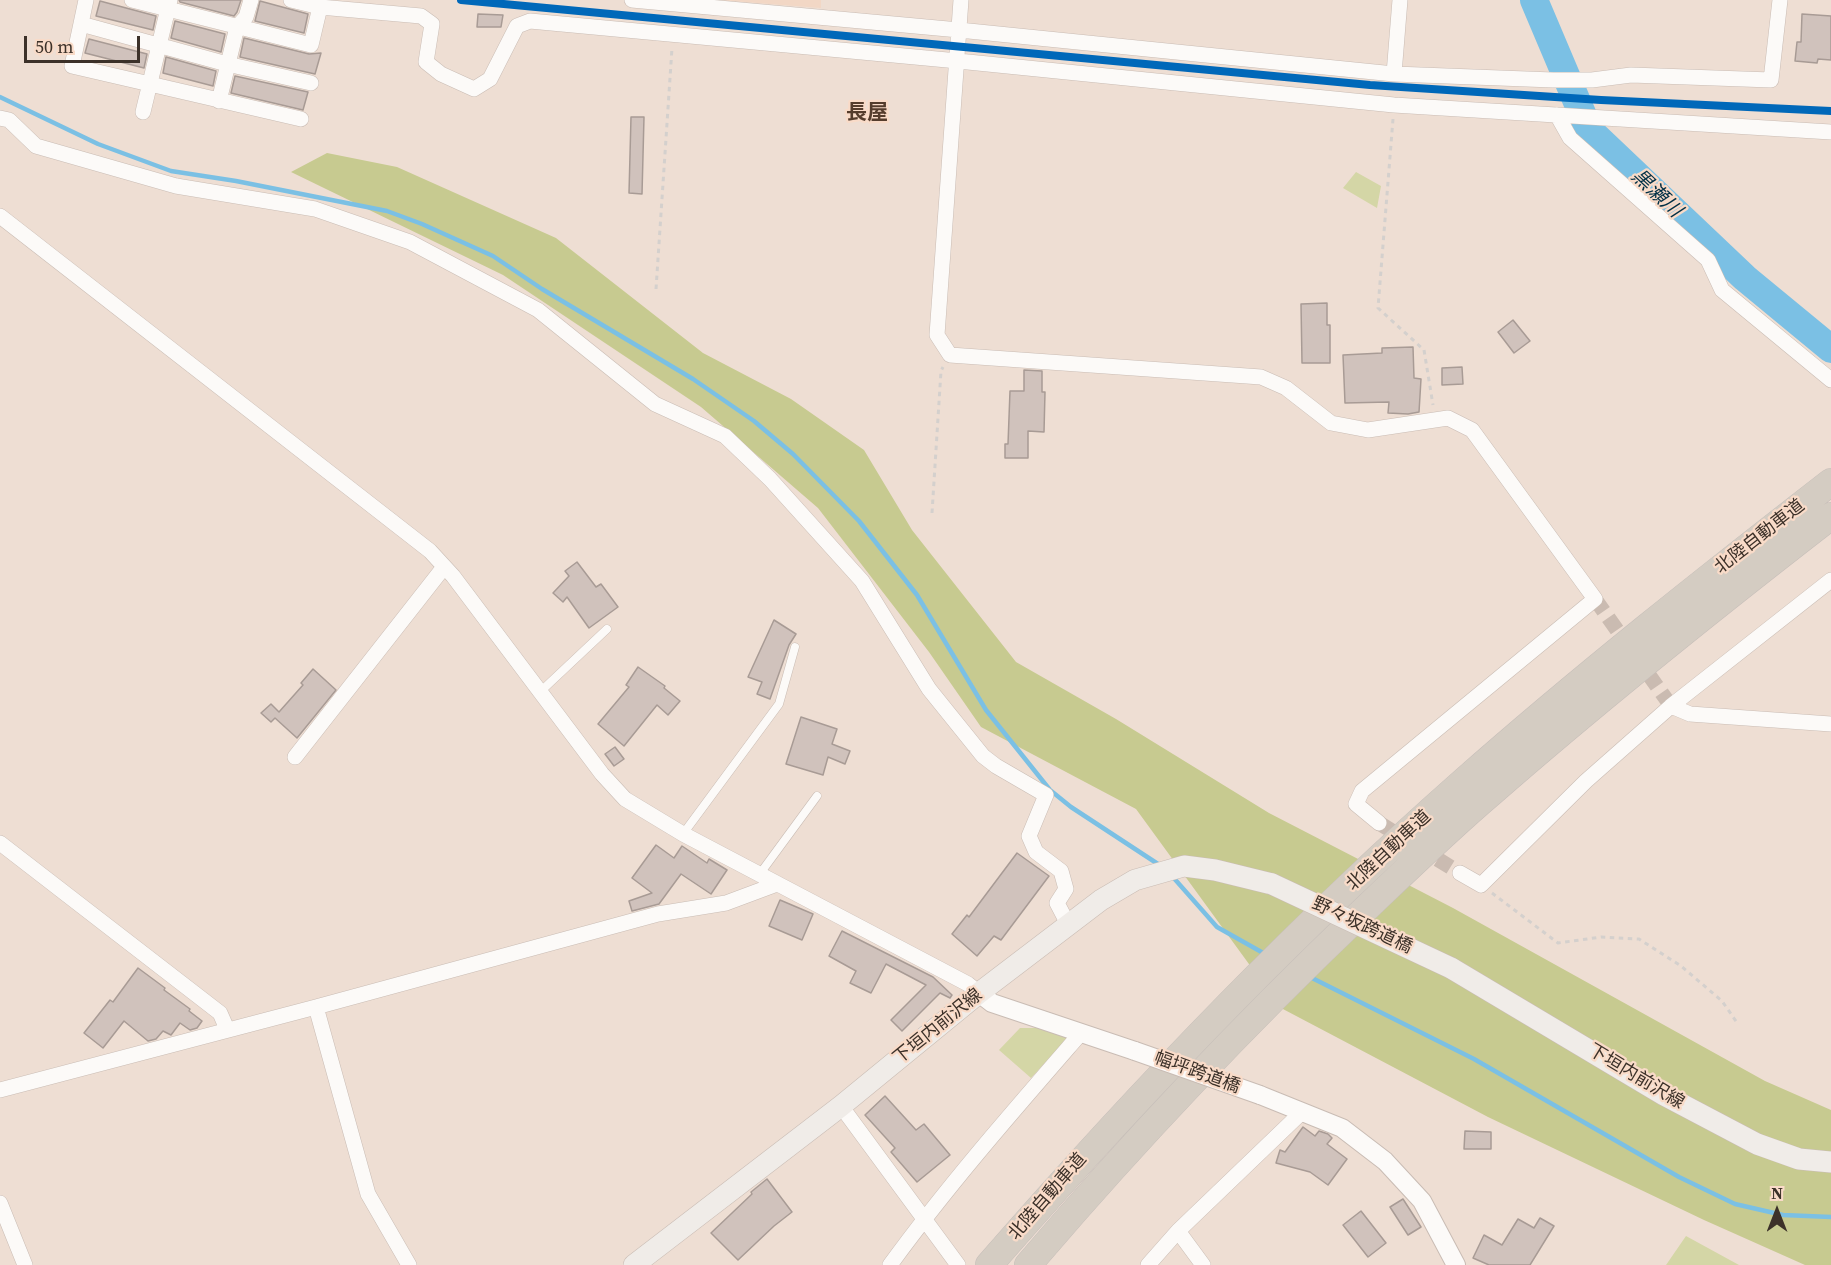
<!DOCTYPE html>
<meta charset="utf-8">
<style>
body{margin:0}
#map{position:relative;width:1831px;height:1265px;overflow:hidden;background:#eeded3;font-family:"Source Serif 4",serif}
canvas{display:block}
.north{position:absolute;left:1747px;top:1181px;width:60px;height:60px;-webkit-text-stroke:4px #f9dbc8;paint-order:stroke;rotate:0deg;font-size:16px;font-weight:700;line-height:24px;text-align:center;color:#3c3129}
.north::after{content:'';display:block;margin:auto;width:21px;height:27px;background:#3c3129;clip-path:polygon(50% 0,100% 100%,50% 72%,0 100%)}
.scale{position:absolute;left:24px;top:36px;width:116px;height:27px;box-sizing:border-box;border:3px solid #3c3129;border-top:0;padding-left:8px;font-size:18px;line-height:21px;white-space:nowrap;color:#3c3129;-webkit-text-stroke:4px #f9dbc8;paint-order:stroke}
</style>
<div id="map">
<canvas width="1831" height="1265"></canvas>
<div class="north">N</div>
<div class="scale">50 m</div>
</div>
<script>
const g = document.querySelector('canvas').getContext('2d');
g.lineJoin = 'round';
function paint(path, color) { g.fillStyle = color; g.fill(path, 'evenodd'); }
function stroke(path, color, width, dash) { g.strokeStyle = color; g.lineWidth = width; g.lineCap = dash ? 'butt' : 'round'; g.setLineDash(dash || []); g.stroke(path); }
function label(font, color, halo, rows, align = 'center') {
  g.font = font + ' "Source Serif 4","Noto Sans JP",serif'; g.lineWidth = 4.5; g.setLineDash([]); g.textBaseline = 'middle'; g.strokeStyle = halo; g.fillStyle = color; for (const [text, x, y, turn = 0] of rows) {
    g.save(); g.translate(x, y); g.rotate((+turn || 0) * Math.PI / 180); g.textAlign = isNaN(turn) ? turn : align; if (halo) g.strokeText(text, 0, 0); g.fillText(text, 0, 0); g.restore();
  }
}
const built = new Path2D(`
 M719,0h102v8z`);
const green = new Path2D(`
 M1356,172l25,14 -4,22 -34,-20z
 M1020,1028h18l30,10 -37,40 -32,-28z
 M1686,1236l53,29h-73z`);
const forest = new Path2D(`
 M327,153l70,14 159,71 147,115 88,46 73,51 48,80 104,132 100,57 153,94 184,95 312,173 66,29v155h-26l-101,-45 -216,-103 -207,-109 -145,-199 -155,-82 -52,-75 -111,-144 -117,-101 -198,-132 -212,-103z`);
const stream = new Path2D(`
 M0,97l98,47 73,27 65,10 151,30 35,13 71,32 49,33 151,90 61,42 39,33 66,67 58,74 69,115 64,80 21,17 90,59
 M1172,876l45,51 48,27
 M1308,976l166,83 205,118 56,27 48,11 48,2`);
const river = new Path2D(`
 M1534,0l55,130 156,148 86,71`);
const building = new Path2D(`
 M179,0h62l-4,12 -3,4 -54,-14z
 M100,1l56,15 -3,14 -57,-14z
 M260,1l48,13 -4,19 -49,-12z
 M478,14l25,1 -2,12h-24z
 M1802,14l29,2v44l-13,-1 -1,4 -22,-2 2,-19h4z
 M175,21l50,13 -4,18 -50,-14z
 M244,38l65,16 12,-1 -6,21 -75,-17z
 M89,39l58,15 -3,14 -59,-15z
 M166,57l50,14 -3,15 -50,-13z
 M235,76l73,16 -5,18 -72,-17z
 M631,117h13l-2,77 -13,-1z
 M1327,303v22h3v38h-28l-1,-59z
 M1513,320l17,21 -16,12 -16,-21z
 M1413,347l1,31 7,1 -2,33 -11,2 -20,-1 1,-11 -44,1 -2,-48 39,-2v-5z
 M1462,367l1,17 -21,1v-17z
 M1024,370l18,1v21h3l-1,40 -16,-1v27h-23v-14h3l2,-53h14z
 M577,562l19,25 5,-3 17,23 -29,21 -22,-31 -4,5 -10,-9 16,-17 -4,-5z
 M774,620l22,14 -7,11 -19,54 -13,-5 5,-12 -14,-5z
 M638,667l27,19 -1,2 16,13 -12,14 -11,-10 -33,41 -26,-22 31,-37 -3,-2z
 M313,669l23,21 -39,48 -22,-20 -4,4 -10,-9 10,-9 8,8 24,-27 -2,-2z
 M801,717l36,12 -5,15 18,7 -5,13 -17,-7 -5,18 -37,-11z
 M615,747l9,12 -10,7 -9,-12z
 M656,845l18,13 8,-12 25,17 2,-4 18,11 -16,24 -30,-20 -22,30 -27,7 -3,-10 23,-8 -20,-15z
 M1017,853l32,23 -48,64 -7,-4 -17,20 -25,-22 15,-19 2,2z
 M780,900l33,14 -11,26 -33,-14z
 M842,931l91,46 19,18 -2,3 -10,-5 -38,38 -11,-11 35,-35 -40,-21 -15,29 -21,-10 6,-12 -27,-15z
 M138,968l27,20 -1,2 26,19 -1,2 13,10 -5,7 -7,2 -10,-7 -9,12 -8,-4 -7,8 -8,2 -24,-20 -21,27 -19,-15 26,-33 3,2z
 M885,1096l31,34 8,-6 26,31 -33,27 -26,-30 4,-4 -30,-33z
 M1303,1127l12,9 4,-5 9,3 4,4 -5,6 20,15 -19,26 -18,-13 -34,-9 4,-13 5,2z
 M1465,1131l26,1v17h-27z
 M767,1179l25,33 -18,14 -36,34 -27,-27 41,-39 -1,-2z
 M1403,1199l18,28 -13,8 -18,-28z
 M1361,1211l25,32 -18,14 -25,-32z
 M1540,1218l14,8 -24,39h-41l-16,-7 11,-23 18,10 16,-26 16,9z`);
const minorTunnel = new Path2D(`
 M1595,599l76,107
 M1379,823l81,50`);
const path = new Path2D(`
 M1393,119l-15,189 46,42 9,55
 M656,289l16,-241
 M932,513l9,-142 2,-4
 M1492,893l66,50 43,-6 38,2 42,27 41,35 16,23`);
const service = new Path2D(`
 M540,692l67,-63
 M683,834l96,-130 16,-57
 M759,875l58,-79`);
const minor = new Path2D(`
 M86,0l-14,66 229,53
 M132,0l179,45 9,-38
 M291,0l29,7 101,9 11,8 -6,38 15,12 33,15 16,-10 27,-53 13,-5 428,40 436,44 437,27
 M632,0l327,30 435,44 159,6h39l39,-5 140,5 9,-80
 M961,0l-24,335 13,20 311,22 25,11 45,35 37,7 80,-12 24,12 123,169 -233,192 -6,13 23,19
 M81,24l146,40 84,19
 M1394,74l6,-74
 M219,101l18,-74 9,-10 5,-17
 M143,112l27,-112
 M1557,115l13,23 138,122 14,30 109,90
 M0,118l9,2 27,26 140,40 139,23 95,33 128,68 117,94 70,32 45,43 92,102 67,108 54,67 13,10 50,29 -17,41 7,16 25,19 5,18 -9,14 11,21
 M0,216l430,335 23,25 149,198 23,25 58,35 285,150 11,9
 M1671,706l19,8 141,10
 M295,757l149,-190
 M0,843l220,170 7,16
 M1460,873l21,12 105,-104 85,-75 160,-126
 M316,1007l52,187 41,71
 M0,1090l316,-83 342,-93 68,-11 51,-19
 M841,1106l117,159
 M0,1203l25,62
 M1178,1231l25,34
 M890,1265c59,-81 125,-156 191,-232
 M1148,1265l30,-34 124,-119`);
const tertiary = new Path2D(`
 M979,993l13,10 143,48
 M1260,1095l82,33 43,33 37,40 34,64`);
const secondary = new Path2D(`
 M1451,968l213,127 93,49 42,15 32,3
 M634,1265l207,-159 138,-113 122,-93 34,-20 49,-14 31,4 57,14`);
const motorway = new Path2D(`
 M989,1265c148,-170 305,-334 474,-483 119,-105 243,-203 368,-300
 M1028,1265c104,-122 214,-238 330,-349 44,-42 88,-85 134,-124 110,-96 224,-187 339,-276`);
const tertiaryBridge = new Path2D(`
 M1135,1051l125,44`);
const secondaryBridge = new Path2D(`
 M1272,884l179,84`);
const rail1 = new Path2D(`
 M461,0l909,85 231,15 230,11`);
const streetNames = [
 ["北陸自動車道",1760,537,-38],
 ["北陸自動車道",1389,851,-43],
 ["野々坂跨道橋",1362,926,25],
 ["下垣内前沢線",938,1027,-39],
 ["幅坪跨道橋",1197,1073,20],
 ["下垣内前沢線",1636,1077,31],
 ["北陸自動車道",1048,1197,-49]
];
const waterNames = [
 ["黒瀬川",1656,194,43]
];
const quarterNames = [
 ["長屋",867,114]
];
paint(built, '#f2d7c5');
paint(green, '#d4d6a6');
paint(forest, '#c7ca90');
stroke(stream, '#7bc0e4', 4.5);
stroke(river, '#7bc0e4', 28);
paint(building, '#d0c2bc');
stroke(building, '#a89b95', 1.5);
stroke(minorTunnel, '#cabbb1', 15, [15, 8]);
stroke(service, '#c9bcb4', 9);
stroke(minor, '#c9bcb4', 16);
stroke(tertiary, '#c9bcb4', 20);
stroke(secondary, '#c9bcb4', 22);
stroke(motorway, '#c6beb9', 28);
stroke(path, '#d4d0cd', 3, [4.5, 4.5]);
stroke(service, '#fcfaf8', 8);
stroke(minor, '#fcfaf8', 15);
stroke(tertiary, '#fcfaf8', 18);
stroke(secondary, '#f0ece8', 21);
stroke(motorway, '#d4ccc2', 27);
stroke(tertiaryBridge, '#c9bcb4', 20, []);
stroke(secondaryBridge, '#c9bcb4', 22, []);
stroke(tertiaryBridge, '#fcfaf8', 18);
stroke(secondaryBridge, '#f0ece8', 21);
stroke(rail1, '#0068b9', 8);
label('18px', '#3c3129', '#f9dbc8', streetNames);
label('italic 20px', '#002f45', '#f9dbc8', waterNames);
label('bold 21px', '#553d2d', '#f9dbc8', quarterNames);
</script>
